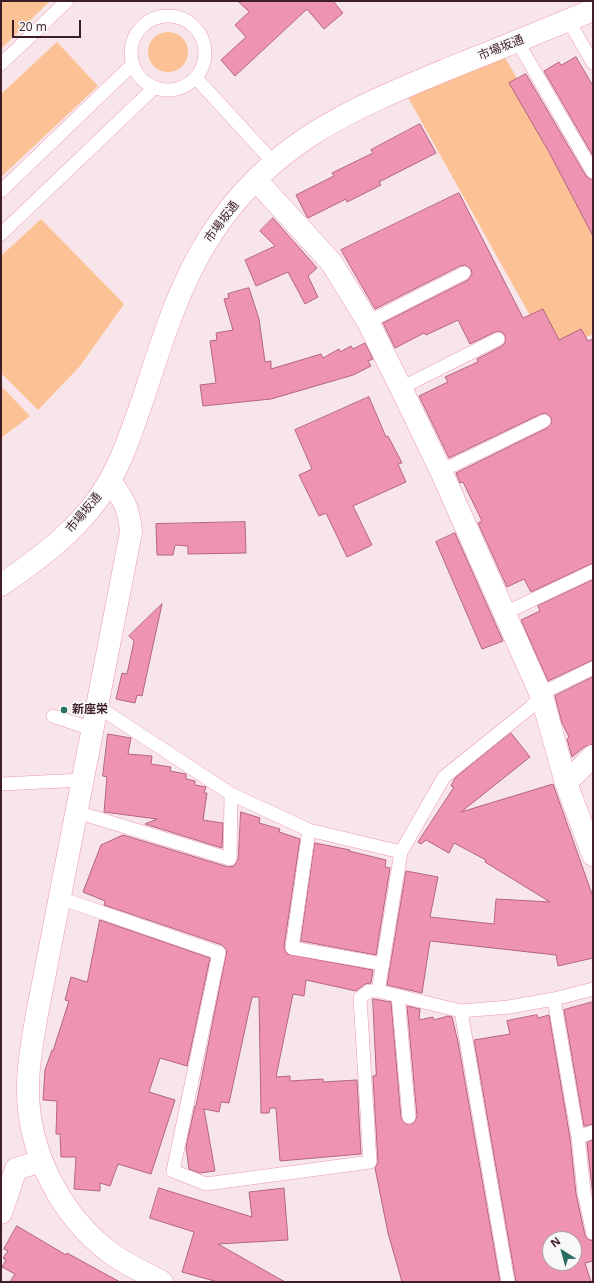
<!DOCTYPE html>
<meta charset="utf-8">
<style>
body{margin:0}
#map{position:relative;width:594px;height:1283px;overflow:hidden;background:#f7e5ea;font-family:"Open Sans",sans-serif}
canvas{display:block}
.frame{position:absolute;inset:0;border:2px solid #3d1d28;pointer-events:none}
.north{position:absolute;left:542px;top:1231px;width:40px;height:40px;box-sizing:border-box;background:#f8f8f8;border:1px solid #ada0a5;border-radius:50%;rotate:323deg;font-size:11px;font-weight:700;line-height:16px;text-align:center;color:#3d1d28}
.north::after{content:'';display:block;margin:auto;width:14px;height:18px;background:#2a6e61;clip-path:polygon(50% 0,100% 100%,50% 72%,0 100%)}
.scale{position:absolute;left:12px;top:20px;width:69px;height:18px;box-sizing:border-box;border:2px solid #3d1d28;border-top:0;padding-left:5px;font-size:12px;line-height:14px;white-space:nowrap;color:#3d1d28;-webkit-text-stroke:3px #f8f8f8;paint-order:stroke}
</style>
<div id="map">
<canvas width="594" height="1283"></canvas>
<div class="frame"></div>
<div class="north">N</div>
<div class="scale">20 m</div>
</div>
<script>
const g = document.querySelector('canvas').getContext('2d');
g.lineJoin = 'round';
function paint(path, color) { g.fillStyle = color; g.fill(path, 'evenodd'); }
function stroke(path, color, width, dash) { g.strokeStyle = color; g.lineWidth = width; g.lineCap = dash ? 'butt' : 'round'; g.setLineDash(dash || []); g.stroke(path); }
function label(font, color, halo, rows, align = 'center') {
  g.font = font + ' "Open Sans","Noto Sans JP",sans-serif'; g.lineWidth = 3.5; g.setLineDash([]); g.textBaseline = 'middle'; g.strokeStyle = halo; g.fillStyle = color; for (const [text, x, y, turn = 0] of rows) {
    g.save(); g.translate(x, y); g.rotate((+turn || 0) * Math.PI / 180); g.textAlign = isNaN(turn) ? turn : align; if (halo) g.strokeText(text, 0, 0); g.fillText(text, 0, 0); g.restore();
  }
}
const green = new Path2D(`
 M1,1h49l-49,48z
 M148 52a20 20 0 1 1 40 0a20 20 0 1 1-40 0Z
 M57,42l41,44 -97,91v-83z
 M503,54l90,157v123l-42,19 -145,-259z
 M41,219l83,85 -44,62 -42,44 -37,-37v-117z
 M1,386l29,30 -29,22z`);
const building = new Path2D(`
 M238,1h95l10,12 -19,16 -17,-20 -72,67 -14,-16 25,-23 -11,-12 14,-13z
 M576,57l17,29v70l-49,-85 15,-9 2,3z
 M526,74l60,102 7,4v56l-44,-84 -40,-69z
 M420,124l16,29 -57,29 2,3 -34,17 -1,-3 -38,19 -1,-1 -11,-22 38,-19 -2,-3 41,-20 -2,-3z
 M459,193l64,125 20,-9 16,31 22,-11 7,12 5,-2v224l-62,29 -7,-13 -17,8 -29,-64 4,-2 -19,-39 -3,1 -4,-10 91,-45 5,-6 -1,-5 -6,-4 -4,1 -92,44 -30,-62 29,-14 -3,-5 33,-15 -1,-3 25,-13 3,-3v-7l-3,-4h-7l-25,12 -12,-24 -32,15 -2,-2 -29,15 -12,-25 85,-43 4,-6 -1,-5 -6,-4 -5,1 -85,43 -34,-59z
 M273,218l44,50 -9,8 10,21 -13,7 -17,-32 -32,14 -11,-26 30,-14 -15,-15z
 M249,288l10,31 6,43 6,-1v8l50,-15 2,4 16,-9 1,3 11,-6 2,3 12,-6 8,16 -5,2 3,5 -18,9 -82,24 -68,7 -3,-21 16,-2 -6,-42 7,-1 -1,-7 17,-3 -9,-31 5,-1 -1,-4z
 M369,397l17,40 2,-1 14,27 -4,1 8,18 -53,24 19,39 -25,12 -21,-44 -7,3 -20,-41 13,-6 -17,-39z
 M245,522l1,31 -58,1v-8l-13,-1 -2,10h-16l-1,-31z
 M455,533l48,108 -21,8 -46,-107z
 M593,580v80l-45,21 -27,-61 19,-9 -2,-5z
 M162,604l-20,92 -5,-1 -2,8 -19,-4 6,-26 5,1 7,-33 -5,-5z
 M593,677v67l-9,3 -12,10 -5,-18 2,-2 -7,-14 -7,-27z
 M511,733l19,24 -69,55 92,-28 40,113v61l-35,8 -2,-11 -126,-14 -8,52 -35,-8 19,-114 32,6 -8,40 64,7 2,-25 54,3 -65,-40 1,-2 -32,-17 -5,10 -23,-13 -5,4 -3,-2 36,-55 -3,-1 4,-8z
 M108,734l23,4 -3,16 24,2 -1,8 20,3 -1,4 16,3v5l9,2v4l11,2 -2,6h3l-4,27 20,3 -1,25 -77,-24 12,-5 -53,-7 3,-35 -4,-1z
 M241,812l19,6 -1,5 21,6 -1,3 21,7 -16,108 3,7 86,16 -2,13 -6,1 -9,7 -50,-11 -2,16 -11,-2 -17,83 14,-1v5l33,-2v3l34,-2 4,74 -81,7 -4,-53h-6l-1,5h-8l-2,-116h-7l-23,106 -8,-1 -2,10 -15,-3 11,62 -15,2 -11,-4 -3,-22 9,-41h1l31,-156 -5,-5 -118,-40 1,-4 -22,-9 18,-47 22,-10 105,32 6,-1 4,-7z
 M315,843l35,7 -1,1 37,9 -1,7 5,1 -14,87 -75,-14z
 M100,920l110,38 -23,108 -27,-8 -11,34 26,8 -24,74 -33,-10 -8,22 -10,-3v8l-26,-2 2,-32h-15l-1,-23h-4l1,-33 -14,-1 2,-30 7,-20 1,1 16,-50 -4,-1 6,-23 16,5z
 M373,999l18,3 10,116 5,6 8,-1 3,-7 -10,-110 13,3 -1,11 14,-3 1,3 14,-4 4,1 6,25 42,240h-98l-14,-49 -13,-65 3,-6 -5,-84v-2l3,-1z
 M593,1002v122l-9,2 -20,-116z
 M537,1015l1,3 11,-3 21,123 6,56 9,41 2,4 6,2v20l-8,2 6,19h-75l-42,-242 36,-6 -3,-13zM550,1239h24v24h-24z
 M593,1140v56l-6,-53z
 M159,1188l93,29 -3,-25 35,-4 4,52 -70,4 67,38h-67l-36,-10 12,-40 -44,-14z
 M17,1226l49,29 1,-2 53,29h-110l5,-8 -13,-7 4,-7 -3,-2 5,-7 -4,-2z`);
const service = new Path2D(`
 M131 53a37 37 0 1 1 74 0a37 37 0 1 1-74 0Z
 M568,20l25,43
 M517,41l76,131
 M1,64l66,-63
 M196,78l77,84
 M1,191l131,-126
 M1,234l153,-146
 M368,322l96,-49
 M401,388l97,-49
 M441,471l103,-50
 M505,613l88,-42
 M593,668l-47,23 -15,16 -87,70 -43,75 -23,139 83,20 48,-4 45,-8 39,-10
 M97,706l134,88 78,36 92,22
 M53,716l39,13
 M1,784l82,-4
 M77,812l153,47 1,-65
 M309,830l-17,118 91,16
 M60,898l159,55 -46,218 33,13 164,-22 -10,-164 9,-7h9
 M398,996l11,121
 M554,999l24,138 6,55 9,41
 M461,1011l47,271
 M578,1137l15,-5`);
const minor = new Path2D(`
 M256,180l75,82 37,60 33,66 40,83 101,226 24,86 27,72
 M566,783l27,-27
 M1,1213l15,-44 25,-8`);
const tertiary = new Path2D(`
 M110,481c14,19 19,27 21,51l-94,482c-4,24 -9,48 -9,72 -1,64 32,130 84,168 15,11 34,19 50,28
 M1,585c42,-29 84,-60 109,-105 15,-26 23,-54 33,-81 18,-55 35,-112 66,-161 62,-98 145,-130 246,-172 46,-18 92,-37 138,-56`);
const markers = [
 [64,710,4,"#2a6e61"]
];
const streetNames = [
 ["市場坂通",501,48,-22],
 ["市場坂通",222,222,-53],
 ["市場坂通",84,513,-50]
];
const poiNames = [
 ["新座栄",72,710]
];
paint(green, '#fcc295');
paint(building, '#ee94b2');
stroke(building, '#b36480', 1);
stroke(service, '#ed99b5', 14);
stroke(minor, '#ed99b5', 23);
stroke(tertiary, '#ed99b5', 23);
stroke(service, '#fff', 13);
stroke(minor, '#fff', 22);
stroke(tertiary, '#fff', 22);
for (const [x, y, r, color] of markers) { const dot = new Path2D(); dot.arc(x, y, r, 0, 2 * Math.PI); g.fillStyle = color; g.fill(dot); stroke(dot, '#f8f8f8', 1.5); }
label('12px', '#3d1d28', '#f8f8f8', streetNames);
label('bold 12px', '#3d1d28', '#f8f8f8', poiNames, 'left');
</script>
